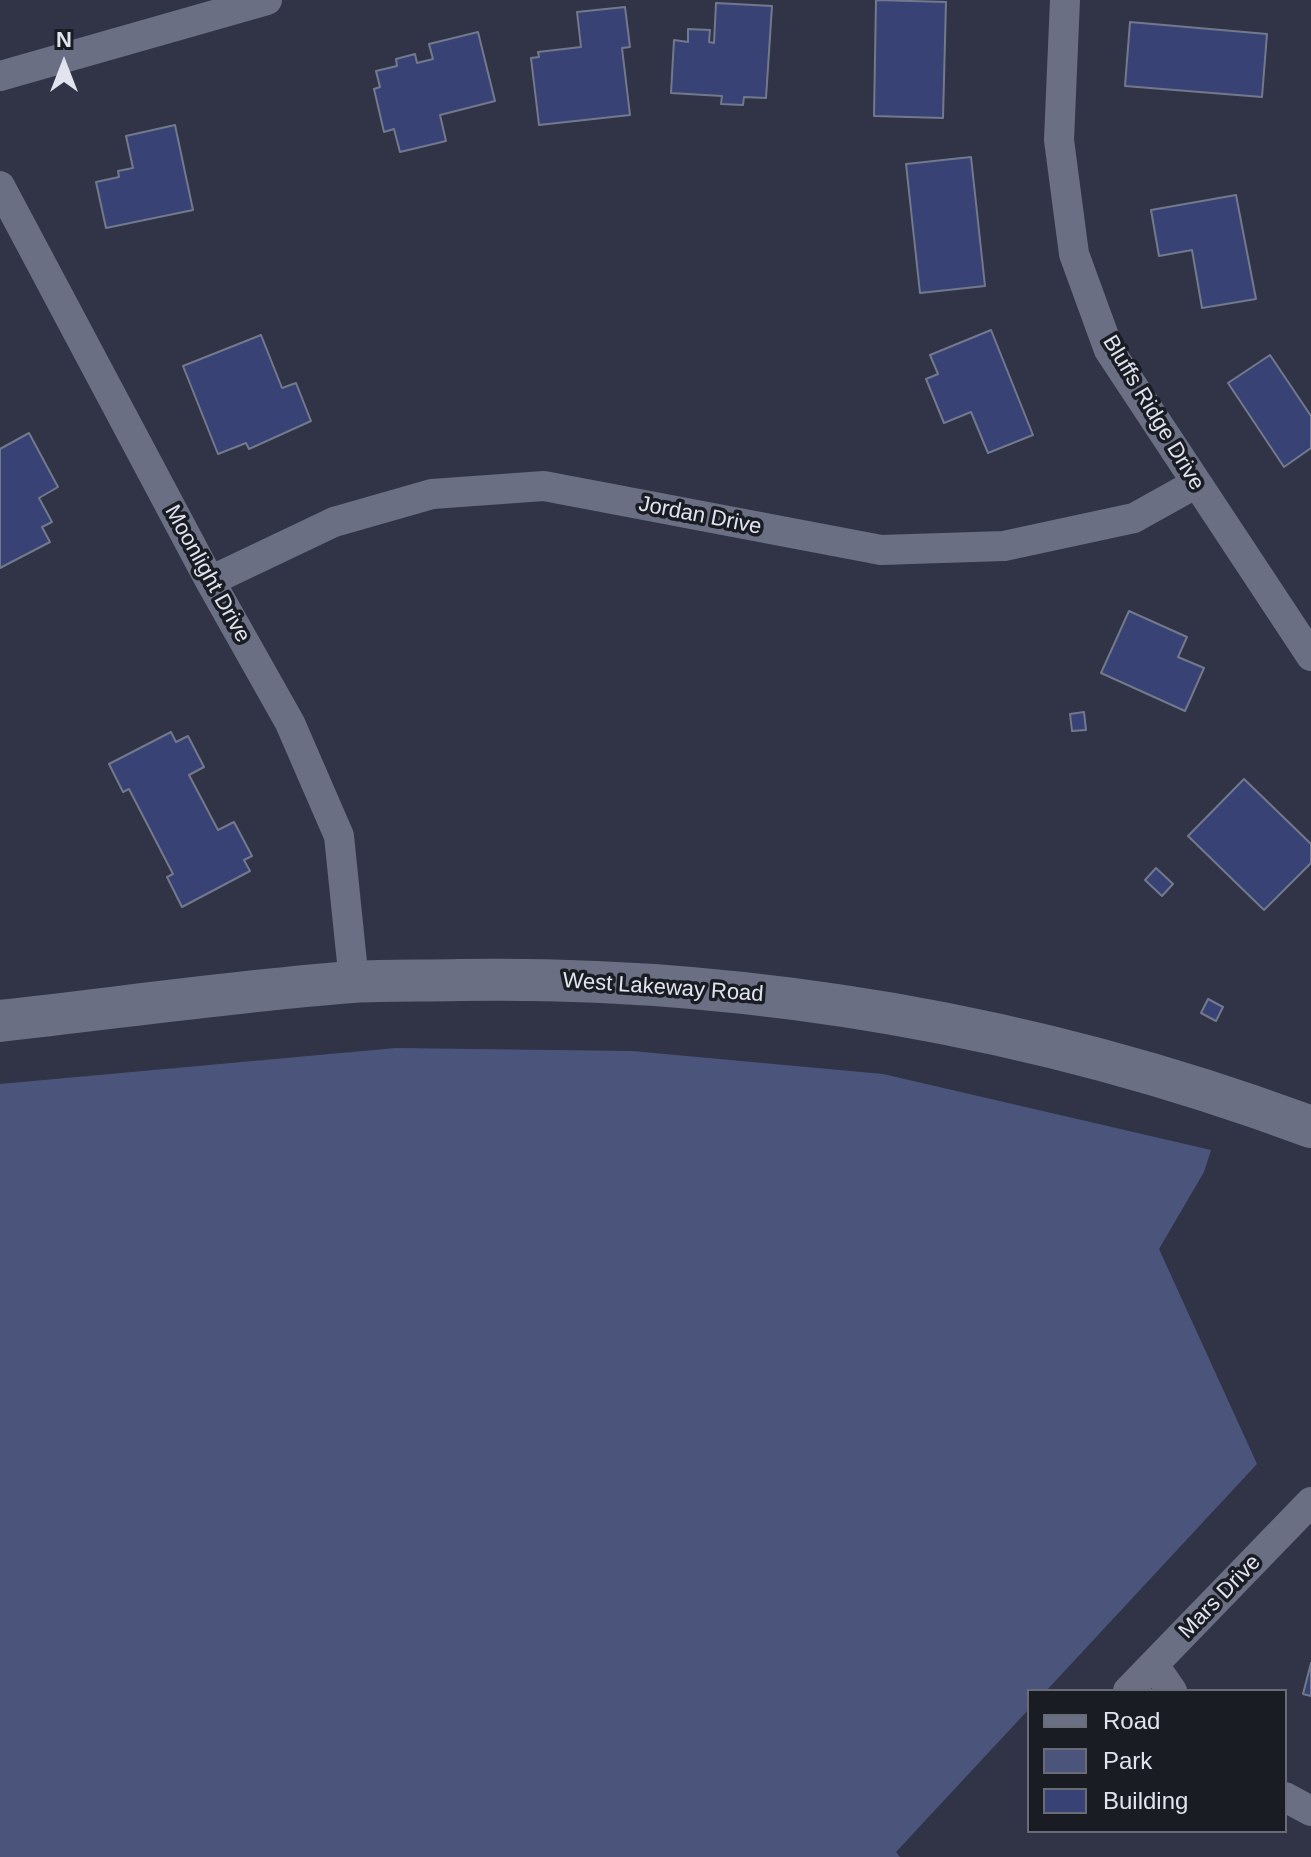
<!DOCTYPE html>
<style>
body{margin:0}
#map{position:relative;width:1311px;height:1857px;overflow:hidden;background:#303446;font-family:Arial,sans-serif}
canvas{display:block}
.legend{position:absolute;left:1027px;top:1689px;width:260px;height:144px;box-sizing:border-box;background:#1a1c24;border:2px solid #6a6c75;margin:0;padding:10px 14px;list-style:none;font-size:24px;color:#e1e4ef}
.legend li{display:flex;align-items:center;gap:16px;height:40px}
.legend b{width:40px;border:2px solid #6a6c75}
.north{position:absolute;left:24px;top:24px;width:80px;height:80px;-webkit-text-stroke:6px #1a1c24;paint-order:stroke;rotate:0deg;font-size:22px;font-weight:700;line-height:32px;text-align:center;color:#e1e4ef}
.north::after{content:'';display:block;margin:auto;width:28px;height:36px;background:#e1e4ef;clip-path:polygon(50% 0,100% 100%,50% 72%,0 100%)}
</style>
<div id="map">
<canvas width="1311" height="1857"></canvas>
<ul class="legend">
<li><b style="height:10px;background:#6a6f83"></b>Road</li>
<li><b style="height:22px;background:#4b557c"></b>Park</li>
<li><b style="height:22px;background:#384275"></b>Building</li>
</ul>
<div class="north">N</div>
</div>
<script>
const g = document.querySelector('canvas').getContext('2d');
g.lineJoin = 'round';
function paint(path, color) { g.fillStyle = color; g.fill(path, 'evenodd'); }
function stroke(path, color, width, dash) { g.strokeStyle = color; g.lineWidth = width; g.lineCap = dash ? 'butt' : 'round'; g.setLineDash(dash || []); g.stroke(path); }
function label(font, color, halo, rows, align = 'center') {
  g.font = font + ' Arial,sans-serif'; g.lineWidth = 7; g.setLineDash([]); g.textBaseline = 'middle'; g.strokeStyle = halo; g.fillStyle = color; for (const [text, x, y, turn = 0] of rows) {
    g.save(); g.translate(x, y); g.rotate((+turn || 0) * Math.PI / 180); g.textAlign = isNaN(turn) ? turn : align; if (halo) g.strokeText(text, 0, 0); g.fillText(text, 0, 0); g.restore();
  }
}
const green = new Path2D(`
 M396,1048l236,3 251,23 328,76 -7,22 -45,77 98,215 -211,227h-17v18l-133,143 4,5h-900v-773z`);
const building = new Path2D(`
 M876,0l70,2 -3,116 -69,-2z
 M716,3l56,3 -6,92 -22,-1 -1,8 -22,-1 1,-8 -51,-3 3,-53 14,2v-13l22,1 -1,12 5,1z
 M625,7l5,40 -8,1 8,67 -91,10 -8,-67 8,-1 -1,-5 43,-5 -4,-35z
 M1130,22l137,12 -5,63 -137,-11z
 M478,32l17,69 -55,14 6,26 -46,11 -6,-23 -10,3 -10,-43 6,-2 -4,-16 21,-5 -1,-7 19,-5 2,9 16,-4 -4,-15z
 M175,125l18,85 -87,18 -10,-46 23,-5 -1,-6 15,-3 -7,-32z
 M971,157l14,129 -65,7 -14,-129z
 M1236,195l20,104 -54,9 -10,-58 -33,6 -8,-46z
 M991,330l42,105 -45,18 -17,-41 -27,11 -18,-44 12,-5 -8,-19z
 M261,335l21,53 14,-5 15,38 -62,28 -3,-6 -28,11 -35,-88z
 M1270,355l41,61v32l-27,19 -56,-84z
 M29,433l29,54 -19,11 13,24 -10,5 8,15 -50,26v-119z
 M1129,611l58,26 -9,20 26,11 -19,43 -84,-38z
 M1084,712l2,18 -14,1 -2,-17z
 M171,732l5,10 12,-6 16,31 -15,8 29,55 16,-8 18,34 -8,4 6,11 -68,36 -15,-30 6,-3 -44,-85 -6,3 -14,-28z
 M1244,779l67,65v19l-47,47 -76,-74z
 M1156,868l17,16 -11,12 -17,-16z
 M1208,999l15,8 -7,14 -15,-8z
 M1311,1663v33l-8,-2z`);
const street = new Path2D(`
 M1065,0l-6,140 15,114 35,96 202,306
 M0,76l267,-76
 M0,186l210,395 80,142 49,113 15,146
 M210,581l124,-59 98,-28 112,-8 337,64 123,-4 130,-28 61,-34
 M1154,1665l18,26
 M1128,1691l183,-189
 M1285,1797l26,14`);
const secondary = new Path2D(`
 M0,1021c117,-13 235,-30 352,-39 36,-2 72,-1 107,-2 289,-5 581,46 852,147`);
const streetNames = [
 ["Bluffs Ridge Drive",1153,413,59],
 ["Jordan Drive",700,516,11],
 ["Moonlight Drive",207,574,61],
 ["West Lakeway Road",663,988,4],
 ["Mars Drive",1220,1597,-46]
];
paint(green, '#4b557c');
paint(building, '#384275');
stroke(building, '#73798d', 2);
stroke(street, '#6a6f83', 30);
stroke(secondary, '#6a6f83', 42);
label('22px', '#e1e4ef', '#1a1c24', streetNames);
</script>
